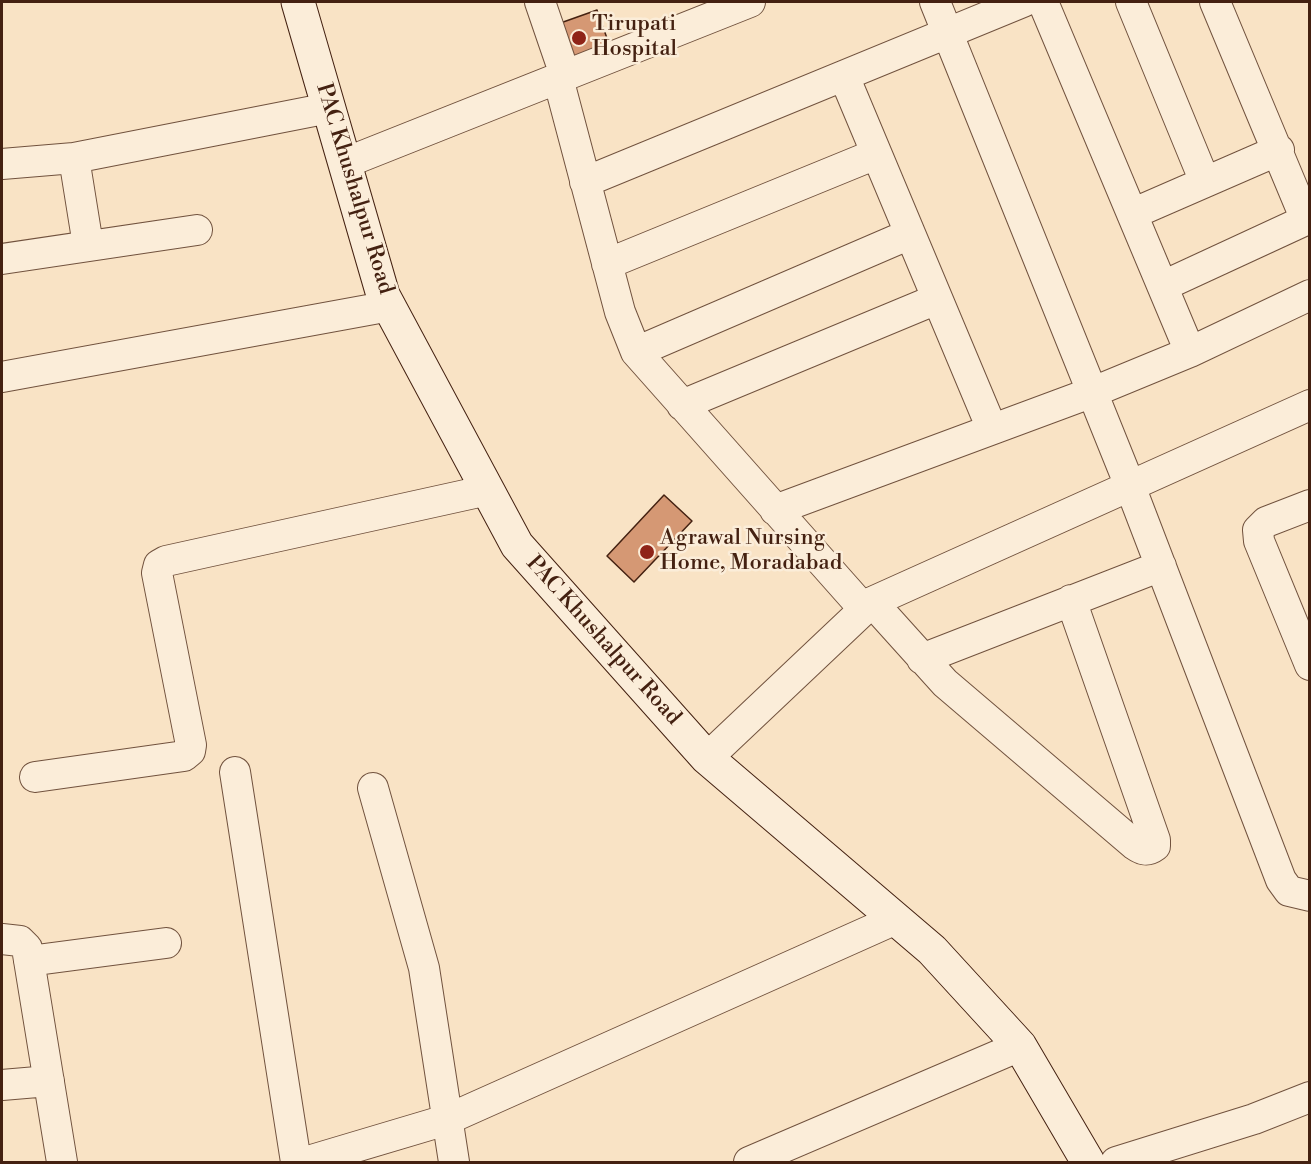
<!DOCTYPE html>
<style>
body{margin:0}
#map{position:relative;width:1311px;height:1164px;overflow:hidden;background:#f9e3c5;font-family:"Libre Bodoni",serif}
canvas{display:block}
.frame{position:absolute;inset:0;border:3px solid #442111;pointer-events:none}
</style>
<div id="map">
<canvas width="1311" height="1164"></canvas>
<div class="frame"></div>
</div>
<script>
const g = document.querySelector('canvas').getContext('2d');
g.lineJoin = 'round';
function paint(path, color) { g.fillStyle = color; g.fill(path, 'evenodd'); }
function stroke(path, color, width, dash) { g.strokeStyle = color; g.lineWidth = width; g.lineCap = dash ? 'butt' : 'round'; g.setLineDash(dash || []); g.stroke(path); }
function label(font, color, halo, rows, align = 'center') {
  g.font = font + ' "Libre Bodoni",serif'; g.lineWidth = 5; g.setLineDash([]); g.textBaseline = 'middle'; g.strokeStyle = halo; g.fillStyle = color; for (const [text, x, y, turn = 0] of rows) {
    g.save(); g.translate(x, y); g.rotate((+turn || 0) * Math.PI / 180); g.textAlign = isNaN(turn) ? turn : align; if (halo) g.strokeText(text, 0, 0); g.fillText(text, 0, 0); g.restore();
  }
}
const building = new Path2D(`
 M597,10l12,34 -45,16 -12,-34z
 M664,495l28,26 -58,61 -27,-26z`);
const street = new Path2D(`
 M540,2l25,73
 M935,2l195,484 151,394 8,11 21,5
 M1043,2l147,350
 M1131,2l74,180
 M1215,2l91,218
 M844,76l148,353
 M558,78l62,234 16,40 227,256
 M74,158l14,87
 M345,163l405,-161
 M2,164l72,-6 255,-50
 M585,182l438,-180
 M1132,214l147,-64
 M2,259l195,-29
 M607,264l269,-110
 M1163,286l147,-68
 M636,352l274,-118
 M2,377l388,-71
 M682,405l255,-106
 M1310,505l-44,17 -8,8 1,11 51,124
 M775,510l318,-118 97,-40 120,-57
 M872,602l73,81 190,162c7,5 12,7 20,1v-6l-84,-240
 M922,659l239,-93
 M707,758l165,-156 438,-197
 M235,772l61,390
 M35,777l149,-21 6,-5 1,-6 -34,-172 2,-8 7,-4 322,-71
 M373,788l51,180 30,194
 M2,939l18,2 7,7 35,214
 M29,961l137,-18
 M2,1085l47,-4
 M305,1162l141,-42 450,-201
 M749,1162l271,-116
 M1116,1162l138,-43 56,-22`);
const secondary = new Path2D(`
 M298,2l85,293 134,250 190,213 225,192 88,96 68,116`);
const markers = [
 [579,38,8,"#8f2418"],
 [647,552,8,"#8f2418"]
];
const poiNames = [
 ["Tirupati",592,25],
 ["Hospital",592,50],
 ["Agrawal Nursing",660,539],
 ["Home, Moradabad",660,564]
];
const streetNames = [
 ["PAC Khushalpur Road",354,189,73],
 ["PAC Khushalpur Road",603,641,48]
];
paint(building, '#d59874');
stroke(building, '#442111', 1.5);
stroke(street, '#71523e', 32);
stroke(secondary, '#442111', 35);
stroke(street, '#fbedd9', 30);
stroke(secondary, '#fbedd9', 33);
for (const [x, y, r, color] of markers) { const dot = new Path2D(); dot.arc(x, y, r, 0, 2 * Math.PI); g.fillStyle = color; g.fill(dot); stroke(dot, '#fbedd9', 2); }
label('22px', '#442111', '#fbedd9', poiNames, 'left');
label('22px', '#442111', '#fbedd9', streetNames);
</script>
